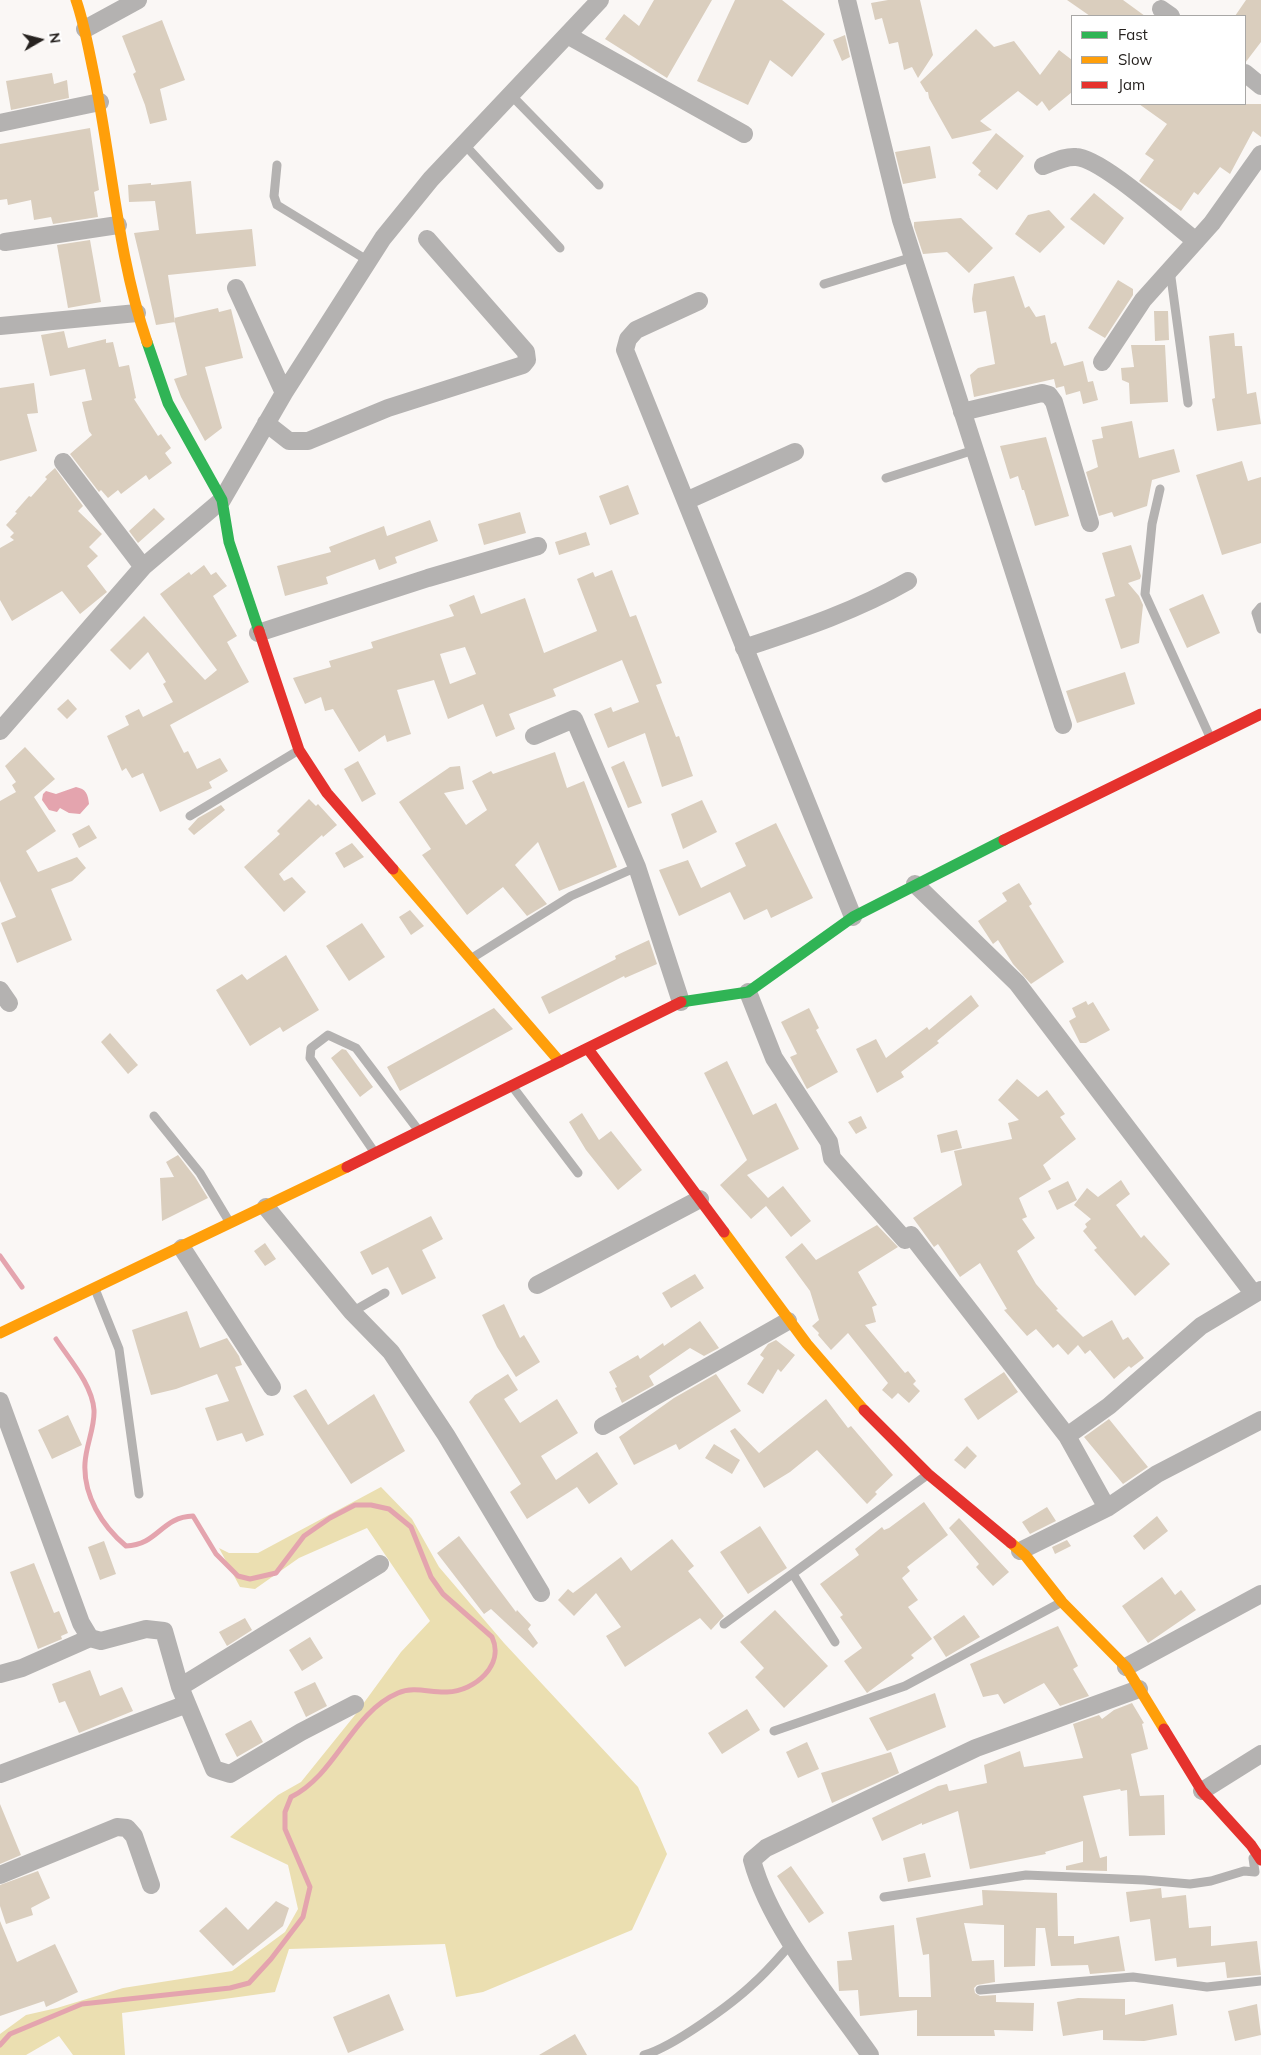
<!DOCTYPE html>
<style>
body{margin:0}
#map{position:relative;width:1261px;height:2055px;overflow:hidden;background:#faf7f5;font-family:Mulish,sans-serif}
canvas{display:block}
.legend{position:absolute;left:1071px;top:15px;width:175px;height:90px;box-sizing:border-box;background:#fff;border:1px solid #a8a7a5;margin:0;padding:6px 9px;list-style:none;font-size:15px;color:#26221f}
.legend li{display:flex;align-items:center;gap:10px;height:25px}
.legend b{width:25px;border:1px solid #a8a7a5}
.north{position:absolute;left:15px;top:15px;width:50px;height:50px;-webkit-text-stroke:4px #fff;paint-order:stroke;rotate:82deg;font-size:14px;font-weight:700;line-height:20px;text-align:center;color:#26221f}
.north::after{content:'';display:block;margin:auto;width:18px;height:22px;background:#26221f;clip-path:polygon(50% 0,100% 100%,50% 72%,0 100%)}
</style>
<div id="map">
<canvas width="1261" height="2055"></canvas>
<ul class="legend">
<li><b style="height:6px;background:#30b455"></b>Fast</li>
<li><b style="height:6px;background:#ff9f0a"></b>Slow</li>
<li><b style="height:6px;background:#e5322d"></b>Jam</li>
</ul>
<div class="north">N</div>
</div>
<script>
const g = document.querySelector('canvas').getContext('2d');
g.lineJoin = 'round';
function paint(path, color) { g.fillStyle = color; g.fill(path, 'evenodd'); }
function stroke(path, color, width, dash) { g.strokeStyle = color; g.lineWidth = width; g.lineCap = dash ? 'butt' : 'round'; g.setLineDash(dash || []); g.stroke(path); }
const green = new Path2D(`
 M381,1487l31,32 27,48 65,76 134,144 29,67 -35,76 -149,62 -27,5 -11,-53 -156,5 -14,43 -153,21 3,42h-52l-14,-19 -33,19h-26v-21l26,-19 31,-7 66,-20 109,-17 53,-39 13,-23 -10,-44 -58,-28 48,-42 23,-13 54,-67 46,-63 29,-31 -63,-93 -68,30 -44,31 -15,-2 -21,-39 10,5h29z`);
const water = new Path2D(`
 M76,787c10,2 12,7 13,17l-9,10 -11,-1 -9,-5 -3,4 -8,-2 -7,-10 1,-6 3,-3 10,3z`);
const stream = new Path2D(`
 M0,1256l22,31
 M0,2045l10,-11 72,-30 148,-16 19,-5 22,-24 32,-42 7,-30 -25,-58v-17l6,-15c46,-23 60,-84 107,-104 16,-7 33,0 49,-1 28,-1 58,-27 45,-55l-49,-43 -12,-17 -20,-50 -22,-18 -18,-4h-16l-25,13 -26,18 -28,37 -26,6 -12,-3 -22,-22 -23,-38c-32,1 -35,29 -67,30 -24,-20 -43,-51 -41,-83 1,-18 10,-36 9,-53 -2,-26 -25,-51 -38,-71`);
const building = new Path2D(`
 M654,0h58l-45,78 -62,-39 19,-25 15,12z
 M735,0h47l43,34 -33,43 -22,-17 -22,45 -51,-24z
 M888,0h32l13,55 -15,23 -6,-11 -8,3 -6,-28 -9,2 -7,-26 -7,2 -4,-17z
 M1067,0h56l22,16h-55z
 M1246,0h15v42l-16,21v-47h-10z
 M162,20l23,60 -25,9 7,31 -17,4 -5,-19 -12,-31 3,-2 -14,-36z
 M976,29l18,18 20,-6 26,34 19,-25 13,10v32l-23,19 -7,-10 -5,5 -19,-15 -38,30 12,9 -40,9 -23,-41 -1,-6h-2l-6,-10z
 M845,35l5,22 -8,4 -9,-21z
 M52,73l2,11 13,-4 2,18 -58,12 -5,-29z
 M1139,104h122v33l-8,-6 -23,43 -10,-7 -22,28 -4,-3 -13,19 -42,-30 15,-21 -9,-6 22,-30z
 M90,128l9,62 -5,2 4,25 -45,7 -2,-7 -17,3 -3,-20 -23,5 -1,-6 -7,1v-56z
 M996,133l28,23 -27,34 -19,-15 3,-4 -9,-8z
 M930,146l6,32 -33,6 -8,-32z
 M191,181l5,53 56,-5 4,37 -88,9 7,47 -19,3 -22,-92 25,-3 -4,-29 -26,1 -1,-17 23,-2v2z
 M1094,193l30,25 -20,27 -34,-26z
 M1049,210l16,17 -25,26 -25,-19 13,-19z
 M961,218l32,30 -24,25 -22,-21 -24,2 -9,-27v-5z
 M90,240l11,62 -33,6 -11,-63z
 M1014,276l11,32 4,-2 7,11 9,-2 6,29 5,-2 8,24 19,-5 5,21 5,-1 5,19 -15,4 -3,-13 -14,4 -2,-9 -8,2 -2,-9 -80,18 -4,-22 8,-7 17,-4 -9,-53 -12,2 -2,-14 2,-15z
 M1118,280l15,9v6l-28,43 -17,-10z
 M218,308l1,4 12,-3 12,49 -38,9 17,61 -17,13 -24,-44 -7,-18 13,-4 -13,-57z
 M1154,311h14l1,29 -14,1z
 M64,331l4,17 38,-9v4l7,-1 6,25 10,-2 7,33 -2,1 24,37 3,-2 10,14 -6,5 7,10 -23,17 -3,-5 -25,19 -3,-4 -10,8 -7,-8 -2,2 -29,-38 22,-19 -3,-4 -7,-29 10,-2 -7,-31 -35,7 -9,-41z
 M1234,333l1,13h7l5,48 9,-2 5,32 -44,7 -5,-32 3,-1 -6,-62z
 M1131,345h34l3,57 -38,2 -1,-21 -7,-3 -1,-12 13,-1z
 M34,383l4,30 -11,1 10,37 -37,10v-73z
 M1132,421l7,37 35,-9 6,23 -28,8 -5,26 -33,11 -2,-5 -13,4 -13,-44 12,-5 -6,-27 11,-2 -2,-11z
 M1046,437l23,79 -34,10 -11,-36h-2l-4,-14 -8,3 -10,-33z
 M1242,461l6,20 13,-4v66l-39,12 -26,-80z
 M55,468l28,38 -5,5 24,23 -13,13 9,9 -11,10 20,26 -27,22 -18,-23 -50,30 -12,-21v-52l14,-8 -4,-3 4,-4 -8,-8 11,-12 -2,-1 14,-16 2,1 16,-18 -2,-2z
 M628,485l11,29 -29,11 -11,-29z
 M154,508l11,11 -27,24 -9,-12z
 M520,512l6,21 -42,12 -6,-21z
 M430,520l8,21 -43,16 2,6 -18,7 -4,-11 -49,18 2,7 -43,12 -8,-30 54,-14 -2,-5 55,-21 3,10z
 M586,532l4,13 -31,10 -4,-13z
 M1131,545l10,31 -1,3 -12,4 11,13 4,9 -4,38 -18,6 -16,-50 10,-3 -13,-43z
 M204,565l7,10 5,-3 11,14 -14,10 24,40 -10,6 22,40 -79,43 14,28 4,-2 9,18 23,-11 8,13 -19,11 3,6 -52,24 -17,-39 -11,5 -6,-10 -4,3 -15,-35 22,-11 -4,-9 14,-7 4,8 30,-15 -10,-18 3,-2 -18,-30 -18,18 -20,-20 34,-34 61,64 12,-10 -57,-76 29,-22 2,3z
 M612,570l18,47 6,-2 26,68 -6,2 20,52 3,-1 14,40 -31,11 -17,-54 -37,15 -14,-34 17,-7 2,5 26,-10 -17,-42 -69,29 3,7 -47,18 6,15 -19,8 -13,-33 -35,15 -14,-39 -37,10 14,44 -24,8 -2,-7 -26,17 -26,-43 -8,2 -4,-14 -16,7 -12,-26 38,-11 -2,-6 44,-13 -2,-6 83,-26 -5,-11 25,-10 7,19 44,-16 19,55 53,-22 -20,-52 16,-7 2,5zM465,647l11,27 -26,10 -10,-30z
 M1203,594l17,39 -33,15 -18,-39z
 M1125,672l10,32 -58,19 -11,-32z
 M68,699l9,10 -10,10 -10,-10z
 M25,747l30,32 -21,18 22,34 -30,20 12,21 39,-15 9,11 -14,13 -21,8 21,51 -55,23 -16,-40 15,-6 -16,-36v-80l16,-9 -4,-7 4,-3 -11,-16z
 M555,752l12,36 17,-7 33,86 -58,24 -21,-49 -23,23 32,39 -20,12 -24,-29 -36,28 -45,-60 9,-6 -32,-47 51,-35 10,-1 4,23 -20,4 22,32 21,-15 -15,-29 19,-10 2,3z
 M358,761l18,33 -14,8 -18,-33z
 M624,761l18,42 -14,5 -17,-41z
 M309,799l7,7 2,-2 19,21 -14,12 -1,-2 -43,39 5,7 8,-4 14,15 -22,20 -40,-45 36,-33 -3,-3z
 M702,800l15,32 -34,17 -12,-35z
 M221,805l4,5 -31,25 -6,-6 10,-11z
 M776,823l37,75 -42,20 -4,-9 -23,11 -14,-28 -51,24 -20,-46 29,-10 13,28 45,-22 -11,-23z
 M89,825l8,13 -18,10 -7,-14z
 M352,843l12,14 -20,11 -9,-15z
 M1019,883l13,21 -3,2 35,56 -33,22 -18,-20 -15,-24 -5,4 -15,-23 29,-20 -5,-8z
 M410,910l14,16 -13,9 -12,-18z
 M362,923l23,34 -36,24 -23,-35z
 M649,940l8,24 -32,14 -1,-2 -75,38 -8,-17 75,-38 -1,-3z
 M286,955l33,55 -36,22 -3,-5 -30,19 -34,-56 26,-16 5,6z
 M971,995l8,11 -42,35 2,2 -38,29 3,5 -27,16 -21,-44 20,-10 10,19 41,-31 2,3z
 M1086,1001l2,4 5,-3 17,28 -24,13h-6l-11,-22 7,-4 -4,-9z
 M494,1008l19,21 -113,62 -13,-24z
 M809,1008l10,20 -3,2 22,42 -31,17 -17,-32 7,-3 -16,-32z
 M110,1033l28,32 -10,9 -27,-32z
 M342,1049l4,1 27,37 -13,10 -29,-39z
 M727,1061l26,54 23,-12 23,46 -52,26 21,23 15,-12 28,35 -20,16 -25,-31 -15,13 -31,-34 27,-25 -43,-87z
 M1017,1079l21,18 9,-7 18,24 -5,3 16,22 -33,26 8,14 -32,19 8,19 -5,2 13,19 -18,13 19,33 22,25 -2,1 27,27 29,-17 11,20 5,-3 16,21 -13,10 -2,-2 -15,13 -24,-29 -5,4 -7,-9 -10,10 -10,-11 -5,4 -17,-19 -9,7 -23,-26 3,-1 -27,-46 -20,14 -22,-33 -4,3 -21,-29 49,-33 -8,-34 58,-12 -4,-16 11,-3 -21,-20z
 M582,1113l17,27 12,-9 31,39 -24,20 -32,-40 -17,-28z
 M861,1116l6,12 -11,6 -8,-12z
 M957,1130l5,18 -21,5 -4,-18z
 M178,1155l17,22 13,21 -46,23 -2,-43 14,-1 -8,-15z
 M1121,1180l9,14 -14,11 25,33 3,-3 26,29 -35,32 -41,-46 3,-2 -14,-17 4,-4 -2,-3 6,-5 -17,-14 13,-17 11,9z
 M1068,1181l9,19 -20,10 -9,-19z
 M431,1216l12,23 -21,11 14,28 -34,17 -14,-28 -16,8 -12,-23z
 M877,1225l21,22 -40,25 19,33 -5,2 4,15 -11,3 40,48 3,-2 8,10 -3,3 7,7 -11,12 -11,-10 -6,6 -10,-9 6,-7 -40,-50 -17,17 -13,-15 1,-2 -7,-7 7,-6 -9,-29 -25,-34 17,-14 14,17z
 M265,1243l11,16 -11,7 -11,-15z
 M695,1274l9,14 -33,20 -9,-15z
 M504,1304l16,34 4,-3 16,27 -24,15 -19,-30 -15,-32z
 M187,1311l13,37 27,-10 12,18 3,9 -7,2 29,68 -18,7 -4,-9 -25,8 -12,-33 24,-7 -12,-27 -41,15 -25,6 -19,-65z
 M700,1321l19,27 -15,8 -14,-8 -41,28 5,9 -32,18 -7,-15 2,-1 -8,-15 29,-17 2,4 23,-16 1,3z
 M776,1340l19,15 -14,17 -3,-3 -15,25 -16,-10 17,-26 -4,-3 8,-11z
 M1004,1372l14,20 -40,28 -14,-21z
 M508,1374l10,16 -14,9 16,24 37,-24 21,34 -37,23 15,24 41,-28 21,32 -29,20 -12,-17 -50,32 -17,-27 11,-8 -52,-82 6,-7z
 M716,1374l25,37 -62,39 -3,-6 -42,21 -15,-28 55,-39z
 M306,1389l22,36 46,-31 31,57 -54,33 -58,-88z
 M826,1399l22,29 3,-2 42,49 -18,17 2,2 -10,10 -50,-54 -27,22 -26,16 -34,-57 5,-3 24,25z
 M68,1415l14,30 -30,14 -14,-29z
 M1109,1419l39,48 -25,17 -39,-47z
 M714,1444l26,16 -8,14 -27,-16z
 M967,1446l10,10 -12,13 -11,-9z
 M924,1502l24,33 -41,32 3,4 -8,7 16,22 -10,7 24,32 -21,16 3,3 -47,35 -23,-32 18,-13 -22,-31 3,-2 -23,-31 39,-29 -4,-6 27,-22 2,3 5,-2z
 M1047,1507l9,14 -26,13 -8,-12z
 M1157,1516l11,15 -24,19 -11,-14z
 M959,1518l50,54 -16,14 -17,-19 3,-3 -30,-36z
 M760,1526l27,42 -39,26 -28,-42z
 M459,1536l57,76 1,-2 14,15 -3,4 10,14 -5,5 -42,-39 -7,5 -47,-61z
 M672,1539l22,27 -6,5 36,45 -13,14 -11,-12 -75,49 -19,-31 15,-9 -25,-34 -22,23 -16,-16 10,-11 5,4 48,-36 10,14z
 M1067,1540l4,6 -16,8 -3,-7z
 M104,1541l12,33 -16,6 -12,-33z
 M34,1563l20,50 5,-2 9,22 -7,3 1,3 -24,10 -28,-77z
 M1162,1577l13,18 6,-5 15,20 -48,33 -26,-37z
 M775,1610l53,56 -44,42 -29,-31 9,-9 -24,-26z
 M964,1615l16,22 -34,20 -13,-20z
 M245,1618l7,12 -25,16 -8,-14z
 M1058,1626l20,40 -5,3 16,27 -29,10 -16,-23 -40,21 -6,-10 -15,3 -13,-33z
 M310,1637l13,21 -21,13 -13,-21z
 M90,1670l10,26 22,-9 11,24 -54,22 -14,-32 -6,2 -7,-19z
 M315,1682l12,24 -21,11 -12,-25z
 M935,1693l11,34 -59,24 -18,-33z
 M1132,1703l12,20 -2,1 6,25 -17,5 9,42 24,-1 1,40 -36,1 -2,-46 -6,1 -1,-2 -37,7 17,62 7,-2v15l-41,-1v-4l17,-4v-21l-38,11 1,2 -76,15 -12,-58 -36,14v-2l-40,18 -10,-23 66,-32 9,-2 2,7 38,-8 -3,-18 36,-14 4,16 59,-9 -10,-34 26,-9 3,4 12,-9z
 M747,1709l13,21 -38,24 -14,-21z
 M251,1720l12,22 -26,15 -12,-23z
 M807,1742l12,27 -21,9 -12,-26z
 M891,1752l8,21 -67,30 -11,-30z
 M0,1804l21,51 -21,9z
 M925,1853l6,24 -23,5 -5,-24z
 M791,1866l33,47 -15,10 -32,-47z
 M38,1871l12,27 -19,10 2,7 -27,9 -6,-18v-21z
 M1161,1888l1,10 24,-3 3,33 22,-2v20l46,-5 4,34 -34,3 -2,-16 -48,5 -1,-9 -21,3 -5,-42 -20,3 -4,-30z
 M982,1890l75,3 1,43h16v8l45,-8 6,35 -35,3 -2,-9 -37,1 -6,-38h-9l-1,38 -31,1v-42l-40,-2 8,38 22,-1 1,22 -18,3 -3,3 1,5 5,3 16,-1v7l38,1 -1,28 -39,-1 1,6h-78v-26l-57,6 -2,-26 -19,1 -2,-30 15,-1 -4,-28 46,-7 5,72h32l-2,-43 -6,1 -7,-37 67,-13z
 M276,1901l13,7 -6,18 -50,40 -34,-35 27,-24 22,23z
 M0,1921l17,41 38,-18 23,48 -32,15 -2,-6 -44,15z
 M389,1994l15,36 -56,23 -15,-36z
 M1078,1998l47,1v16l48,-11 4,31 -33,6 -41,-1v-10l-40,6 -6,-34z
 M1257,2004l4,31 -26,6 -7,-30z
 M575,2034l12,21h-48z`);
const lane = new Path2D(`
 M511,95l88,90
 M464,144l96,104
 M277,165l-3,31 3,9 90,55
 M1170,270l18,133
 M824,284l89,-27
 M886,478l88,-28
 M1160,489l-8,35 -7,70 65,143
 M1261,607l-5,6 5,16
 M190,816l109,-66
 M472,958l99,-62 66,-29
 M512,1086l66,87
 M154,1116l46,57 30,50
 M375,1153l-65,-95 1,-10 17,-13 28,13 63,83
 M95,1289l24,60 20,145
 M352,1312l33,-19
 M793,1574l42,68
 M724,1624l203,-149
 M774,1731l131,-45 155,-83
 M884,1897l142,-22 118,5 46,4 21,-3 33,-10 11,1 -2,-14
 M980,1990l153,-13 74,10 54,-6
 M644,2055c29,-8 88,-51 110,-72 14,-12 26,-27 38,-40`);
const street = new Path2D(`
 M847,0l54,220 162,505
 M1161,9l10,7
 M85,29l53,-29
 M567,35l177,99
 M1245,73l16,13
 M0,123l100,-21
 M1043,166c11,-4 22,-10 33,-9 26,1 96,66 120,84
 M5,242l113,-17
 M236,288l48,105
 M699,301l-63,29 -8,9 -3,11 228,567
 M0,326l137,-13
 M1102,362l41,-62 69,-77 49,-69
 M962,412l80,-19 7,2 5,7 36,121
 M266,423l23,18h19l80,-33 135,-43 4,-5 -1,-8 -99,-113
 M63,462l80,105
 M686,501l109,-49
 M258,633l170,-55 110,-32
 M744,648c57,-19 112,-37 164,-67
 M0,731l143,-164 79,-67 62,-107 99,-155 48,-59 169,-179
 M534,736l40,-17 63,148 44,135
 M915,884l102,99 236,310
 M0,990l9,13
 M748,992l26,66 55,84 3,16 73,82 6,-5 156,201 40,72
 M266,1207l86,105 39,40 55,83 95,158
 M182,1248l90,139
 M537,1285l163,-86
 M0,1401l81,222 9,15 11,3 45,-12 18,2 16,56 34,82 16,5 71,-42 54,-28
 M603,1426l185,-105
 M1067,1436l42,-30 92,-80 60,-36
 M1020,1551l87,-43 50,-34 104,-54
 M1126,1667l135,-73
 M0,1674l22,-6 68,-30
 M180,1687l200,-123
 M0,1774l187,-70
 M1202,1791l59,-37
 M0,1875l117,-48 10,1 7,8 17,49
 M870,2055c-40,-57 -100,-128 -118,-195l14,-12 210,-100 163,-59`);
const fast = new Path2D(`
 M147,342l21,61 54,97 7,42 30,89
 M681,1002l67,-10 105,-75 151,-77`);
const slow = new Path2D(`
 M76,0c8,23 12,46 17,70 19,90 24,184 54,272
 M393,869l167,193
 M724,1232l83,112 57,66
 M0,1333l347,-166
 M1011,1543l14,12 37,47 64,65 38,62`);
const jam = new Path2D(`
 M259,631l40,119 28,43 66,76
 M1004,840l257,-126
 M588,1049l136,183
 M347,1167l334,-165
 M864,1410l64,64 83,69
 M1164,1729l38,62 49,54 10,15`);
paint(green, '#ebdfb1');
paint(water, '#e4a4ae');
stroke(stream, '#e4a4ae', 5);
paint(building, '#dacebe');
stroke(lane, '#b4b2b1', 9);
stroke(street, '#b4b2b1', 18);
stroke(fast, '#30b455', 11);
stroke(slow, '#ff9f0a', 11);
stroke(jam, '#e5322d', 11);
</script>
